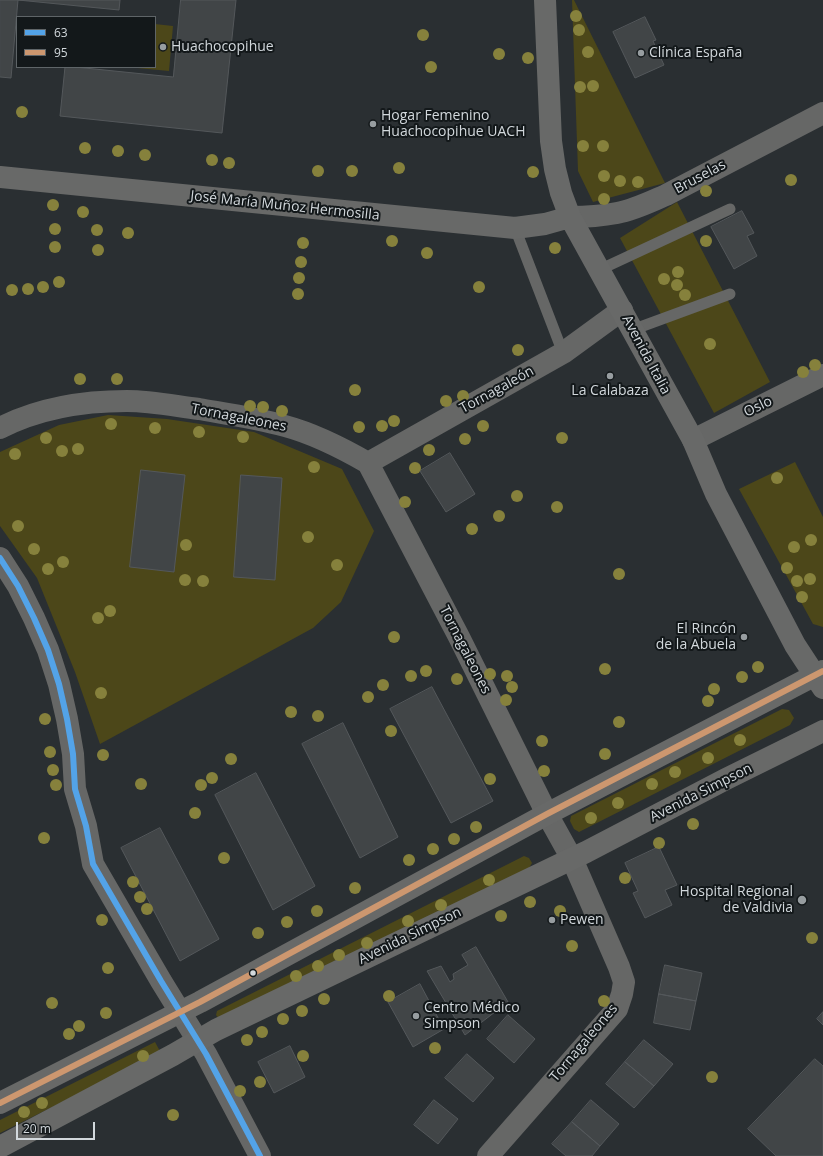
<!DOCTYPE html>
<meta charset="utf-8">
<style>
body{margin:0}
#map{position:relative;width:823px;height:1156px;overflow:hidden;background:#2a2f32;font-family:"Open Sans",sans-serif}
canvas{display:block}
.legend{position:absolute;left:16px;top:16px;width:140px;height:52px;box-sizing:border-box;background:#13181a;border:1px solid #5f6568;margin:0;padding:5px 7px;list-style:none;font-size:12px;color:#d2d8dc}
.legend li{display:flex;align-items:center;gap:8px;height:20px}
.legend b{width:20px;border:1px solid #5f6568}
.scale{position:absolute;left:16px;top:1122px;width:79px;height:18px;box-sizing:border-box;border:2px solid #d2d8dc;border-top:0;padding-left:5px;font-size:12px;line-height:14px;white-space:nowrap;color:#d2d8dc;-webkit-text-stroke:3px #13181a;paint-order:stroke}
</style>
<div id="map">
<canvas width="823" height="1156"></canvas>
<ul class="legend">
<li><b style="height:5px;background:#53a3e8"></b>63</li>
<li><b style="height:5px;background:#cd976f"></b>95</li>
</ul>
<div class="scale">20 m</div>
</div>
<script>
const g = document.querySelector('canvas').getContext('2d');
g.lineJoin = 'round';
function paint(path, color) { g.fillStyle = color; g.fill(path, 'evenodd'); }
function stroke(path, color, width, dash) { g.strokeStyle = color; g.lineWidth = width; g.lineCap = dash ? 'butt' : 'round'; g.setLineDash(dash || []); g.stroke(path); }
function label(font, color, halo, rows, align = 'center') {
  g.font = font + ' "Open Sans",sans-serif'; g.lineWidth = 4; g.setLineDash([]); g.textBaseline = 'middle'; g.strokeStyle = halo; g.fillStyle = color; for (const [text, x, y, turn = 0] of rows) {
    g.save(); g.translate(x, y); g.rotate((+turn || 0) * Math.PI / 180); g.textAlign = isNaN(turn) ? turn : align; if (halo) g.strokeText(text, 0, 0); g.fillText(text, 0, 0); g.restore();
  }
}
const green = new Path2D(`
 M572,0h2l91,183 -72,19 -15,-31z
 M155,24l18,2 -4,45 -42,-4h28z
 M677,202l93,180 -56,31 -94,-175z
 M108,415l59,4 87,13 88,37 32,62 -33,71 -28,26 -213,116 -25,-72 -38,-94 -37,-52v-74l59,-27z
 M795,462l28,55v110l-10,-3 -74,-135z
 M782,709l7,1 5,8 -4,7 -211,107 -5,-3 -4,-8 1,-5z
 M524,856l5,2 3,5 -3,5 -310,151 -3,-4 1,-4z
 M155,1042l6,11 -161,80v-13z`);
const building = new Path2D(`
 M0,0h120l-1,10 -101,-10 -7,78 -11,-1z
 M181,0h55l-14,133 -162,-17 5,-49h10l98,10z
 M645,17l11,23 -3,1 11,24 -29,13 -22,-46z
 M742,211l12,22 -7,3 10,20 -23,13 -23,-42z
 M450,453l25,41 -29,18 -26,-41z
 M141,470l44,5 -11,97 -44,-5z
 M241,475l41,3 -7,102 -41,-3z
 M432,687l61,114 -42,22 -61,-114z
 M343,723l55,114 -38,21 -58,-114z
 M256,773l59,113 -42,24 -58,-115z
 M160,828l59,111 -39,22 -59,-113z
 M659,847l18,38 -12,5 7,15 -27,13 -12,-25 5,-2 -13,-28z
 M476,947l32,55 -43,33 -38,-64 14,-5 9,16 4,-3 -1,-5 15,-9 -6,-10z
 M665,965l37,8 -6,28 -37,-7z
 M420,984l24,45 -31,18 -25,-45z
 M659,994l37,7 -6,29 -36,-7z
 M823,1012v13l-6,-6z
 M508,1015l27,24 -21,24 -27,-24z
 M644,1040l29,24 -19,22 -29,-24z
 M290,1046l15,31 -31,16 -16,-31z
 M467,1054l27,24 -21,24 -28,-24z
 M815,1059l8,7v90h-47l-28,-27z
 M625,1062l29,24 -20,22 -28,-24z
 M434,1100l24,19 -20,25 -24,-19z
 M591,1100l28,24 -19,22 -28,-24z
 M572,1122l28,24 -8,10h-26l-14,-12z`);
const lane = new Path2D(`
 M515,228l48,125
 M599,270l131,-61
 M632,330l98,-36`);
const street = new Path2D(`
 M570,217c16,0 31,-1 47,-4 17,-3 33,-11 49,-18l157,-82
 M0,428c39,-20 83,-27 127,-27 24,0 48,5 72,8 29,5 58,9 86,17 30,8 57,22 83,37l91,174 88,177 25,45 47,108 5,15 -2,12 -5,15 -129,147
 M693,440l130,-65
 M368,463l195,-110 59,-43
 M0,558l18,28 16,32 14,32 11,34 8,35 6,35 2,35 11,37 7,38 68,117 45,73 54,102`);
const secondary = new Path2D(`
 M545,0l6,141 4,28 6,24 9,24 123,223 23,54 79,151 28,43
 M0,177l515,51 30,-4 25,-7
 M0,1103l200,-101 347,-188 276,-143
 M0,1147l173,-92 43,-25 370,-178 140,-73 97,-48`);
const bus1 = new Path2D(`
 M0,558l18,28 16,32 14,32 11,34 8,35 6,35 2,35 11,37 7,38 68,117 45,73 54,102`);
const bus2 = new Path2D(`
 M0,1103l200,-101 347,-188 276,-143`);
const trees = [
 [576,16],
 [579,30],
 [423,35],
 [588,52],
 [499,54],
 [528,58],
 [431,67],
 [593,86],
 [580,87],
 [22,112],
 [583,146],
 [603,146],
 [85,148],
 [118,151],
 [145,155],
 [212,160],
 [229,163],
 [399,168],
 [318,171],
 [352,171],
 [533,172],
 [604,176],
 [791,180],
 [620,181],
 [638,182],
 [706,191],
 [604,199],
 [53,205],
 [83,212],
 [55,229],
 [97,230],
 [128,233],
 [392,241],
 [706,241],
 [303,243],
 [55,247],
 [555,248],
 [98,250],
 [427,253],
 [301,262],
 [678,272],
 [299,278],
 [664,279],
 [59,282],
 [677,285],
 [43,287],
 [479,287],
 [28,289],
 [12,290],
 [298,294],
 [685,295],
 [710,344],
 [518,350],
 [815,365],
 [803,372],
 [80,379],
 [117,379],
 [355,390],
 [463,396],
 [446,401],
 [250,406],
 [263,407],
 [282,411],
 [394,421],
 [111,424],
 [382,426],
 [483,426],
 [359,427],
 [155,428],
 [199,432],
 [243,437],
 [46,438],
 [562,438],
 [465,439],
 [78,449],
 [429,450],
 [62,451],
 [15,454],
 [314,467],
 [415,468],
 [777,478],
 [517,496],
 [405,502],
 [557,507],
 [499,516],
 [18,526],
 [472,529],
 [308,537],
 [811,540],
 [186,545],
 [794,547],
 [34,549],
 [63,562],
 [337,565],
 [787,568],
 [48,569],
 [619,574],
 [810,579],
 [185,580],
 [203,581],
 [797,581],
 [802,597],
 [110,611],
 [98,618],
 [394,637],
 [758,667],
 [605,669],
 [426,671],
 [490,674],
 [411,676],
 [507,676],
 [742,677],
 [457,679],
 [383,685],
 [512,687],
 [714,689],
 [101,693],
 [368,697],
 [506,700],
 [708,701],
 [291,712],
 [318,716],
 [45,719],
 [619,722],
 [391,731],
 [740,740],
 [542,741],
 [50,752],
 [605,754],
 [103,755],
 [708,758],
 [231,759],
 [53,770],
 [544,771],
 [675,772],
 [212,778],
 [490,779],
 [141,784],
 [652,784],
 [56,785],
 [201,785],
 [618,803],
 [195,813],
 [591,818],
 [693,824],
 [476,827],
 [44,838],
 [454,839],
 [659,843],
 [433,849],
 [224,858],
 [409,860],
 [625,878],
 [489,880],
 [133,882],
 [355,888],
 [140,897],
 [530,902],
 [441,905],
 [147,909],
 [317,911],
 [560,911],
 [501,916],
 [102,920],
 [408,921],
 [287,922],
 [258,933],
 [812,938],
 [367,943],
 [572,946],
 [339,955],
 [318,966],
 [108,968],
 [296,976],
 [389,996],
 [324,999],
 [604,1001],
 [52,1003],
 [302,1011],
 [106,1013],
 [283,1019],
 [79,1026],
 [262,1032],
 [69,1034],
 [247,1040],
 [435,1048],
 [143,1056],
 [303,1056],
 [712,1077],
 [260,1082],
 [240,1091],
 [42,1103],
 [24,1112],
 [173,1115]
];
const markers = [
 [163,47,4,"#979da0"],
 [641,53,4,"#979da0"],
 [373,124,4,"#979da0"],
 [610,376,4,"#979da0"],
 [744,637,4,"#979da0"],
 [802,900,5,"#979da0"],
 [552,920,4,"#979da0"],
 [253,973,3.5,"#d2d8dc"],
 [416,1016,4,"#979da0"]
];
const poiNames = [
 ["Huachocopihue",171,47],
 ["Clínica España",649,53],
 ["Hogar Femenino",381,116],
 ["Huachocopihue UACH",381,132],
 ["La Calabaza",610,391,"center"],
 ["El Rincón",736,629,"right"],
 ["de la Abuela",736,645,"right"],
 ["Hospital Regional",793,892,"right"],
 ["de Valdivia",793,908,"right"],
 ["Pewen",560,920],
 ["Centro Médico",424,1008],
 ["Simpson",424,1024]
];
const streetNames = [
 ["Bruselas",700,177,-28],
 ["José María Muñoz Hermosilla",285,206,6],
 ["Avenida Italia",646,355,62],
 ["Tornagaleón",497,390,-29],
 ["Oslo",758,407,-26],
 ["Tornagaleones",239,418,11],
 ["Tornagaleones",465,650,63],
 ["Avenida Simpson",701,793,-27],
 ["Avenida Simpson",410,936,-26],
 ["Tornagaleones",584,1043,-50]
];
paint(green, '#4c4719');
paint(building, '#414547');
stroke(building, '#54585b', 1);
stroke(lane, '#666766', 11);
stroke(street, '#666766', 22);
stroke(secondary, '#686968', 22);
stroke(bus1, '#53a3e8', 6);
stroke(bus2, '#cd976f', 6);
g.fillStyle = '#86813c';
for (const [x, y] of trees) { g.beginPath(); g.arc(x, y, 6, 0, 2 * Math.PI); g.fill(); }
for (const [x, y, r, color] of markers) { const dot = new Path2D(); dot.arc(x, y, r, 0, 2 * Math.PI); g.fillStyle = color; g.fill(dot); stroke(dot, '#13181a', 1.5); }
label('14px', '#d2d8dc', '#13181a', poiNames, 'left');
label('14px', '#d2d8dc', '#13181a', streetNames);
</script>
